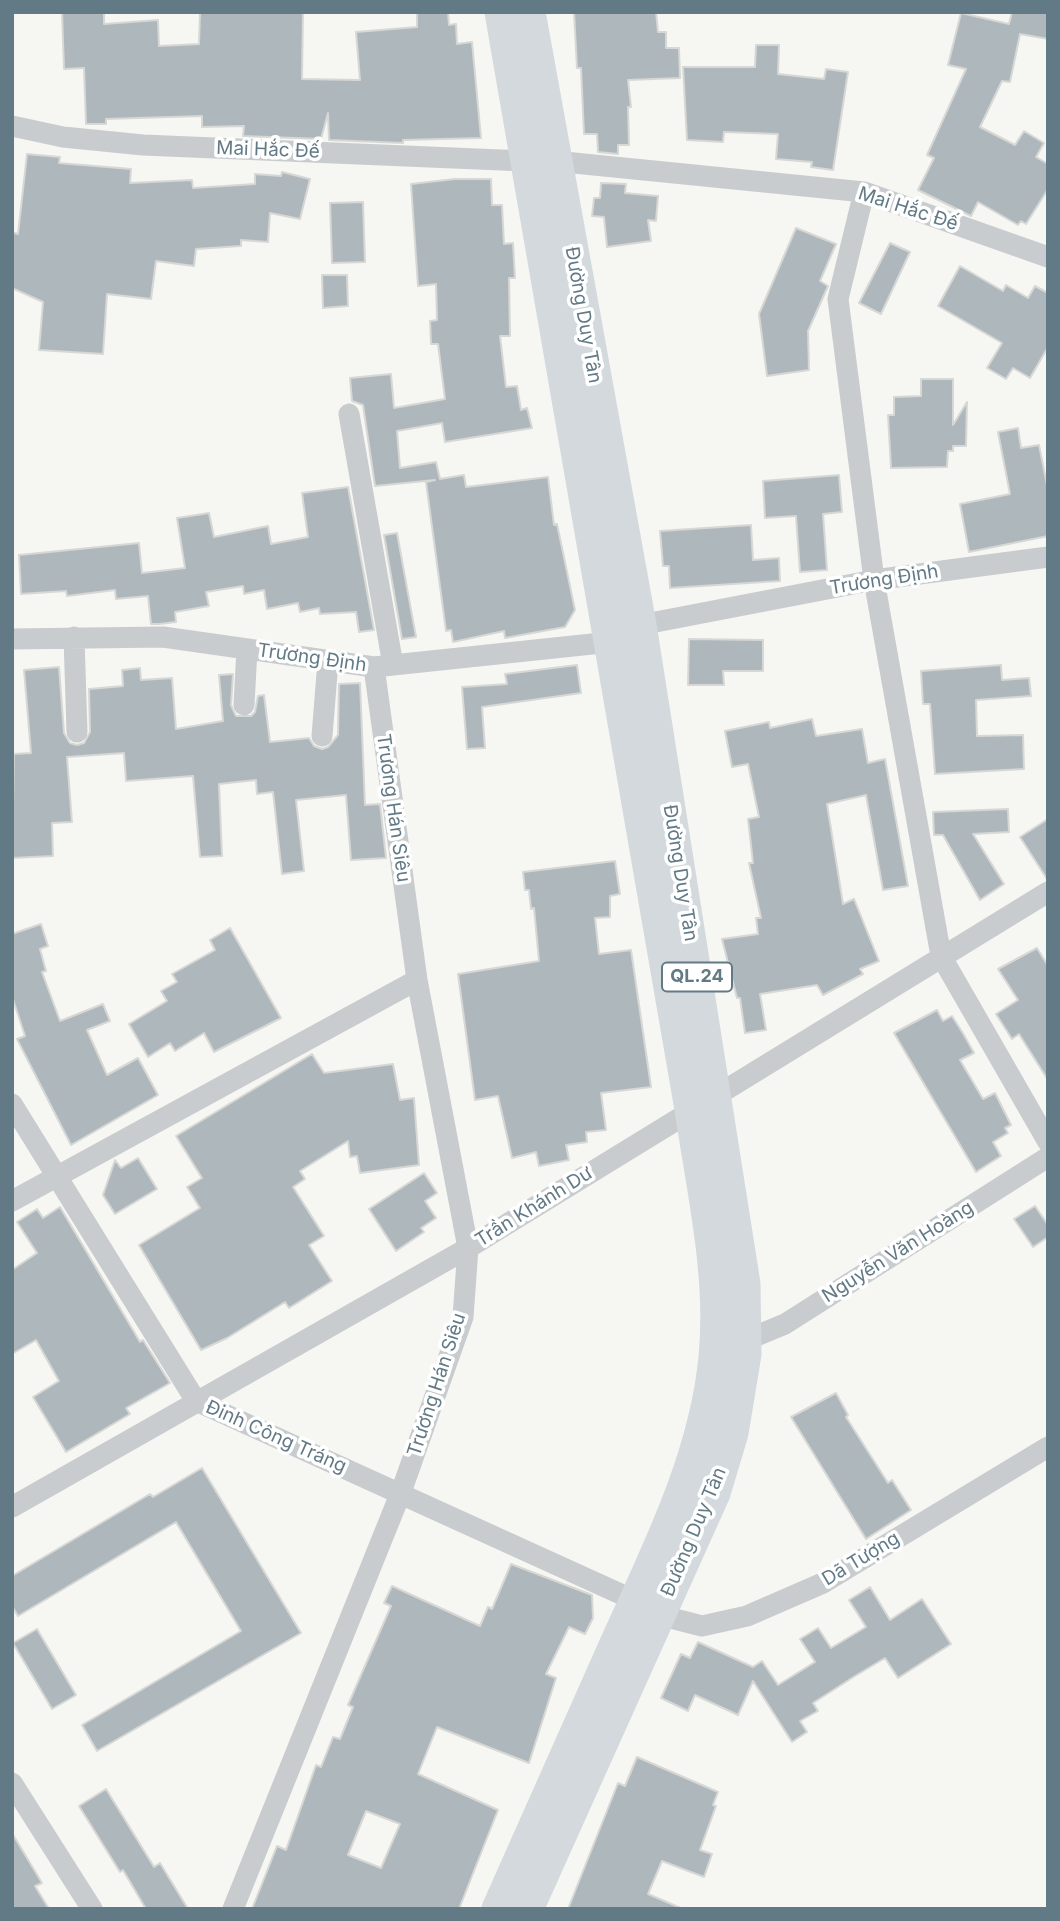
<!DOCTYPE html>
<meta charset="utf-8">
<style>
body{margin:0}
#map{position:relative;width:1060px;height:1921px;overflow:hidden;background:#f6f6f2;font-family:Inter,sans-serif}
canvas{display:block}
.frame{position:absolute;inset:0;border:14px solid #627a86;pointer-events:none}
</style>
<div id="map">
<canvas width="1060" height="1921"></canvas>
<div class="frame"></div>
</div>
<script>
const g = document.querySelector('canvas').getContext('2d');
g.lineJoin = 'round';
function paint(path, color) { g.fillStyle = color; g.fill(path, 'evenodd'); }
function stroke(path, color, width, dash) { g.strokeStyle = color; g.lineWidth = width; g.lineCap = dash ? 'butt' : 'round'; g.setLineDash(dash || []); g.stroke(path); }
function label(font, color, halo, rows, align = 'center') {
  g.font = font + ' Inter,sans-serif'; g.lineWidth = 7; g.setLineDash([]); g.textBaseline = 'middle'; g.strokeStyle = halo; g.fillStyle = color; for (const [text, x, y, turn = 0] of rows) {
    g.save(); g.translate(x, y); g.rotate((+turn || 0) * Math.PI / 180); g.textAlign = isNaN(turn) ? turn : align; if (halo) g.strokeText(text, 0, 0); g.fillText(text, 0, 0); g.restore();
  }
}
const building = new Path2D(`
 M62,12h42v12l54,-4 1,26 40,-2 1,-32h103l-1,67 58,1 -4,-48 61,-5v-15h31l1,13 7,-1 1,20 15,-2 9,96 -78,2v3l-74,-3 -1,-27 -7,26 -78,-3 1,-10 -42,1v-11l-96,3v5h-20l-2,-56 -20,1z
 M574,12h82l2,20h8v16h13l1,30 -52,2 3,27h-3l1,38h-11v9l-20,-2 -1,-18h-13l-3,-66h-4z
 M1012,12h36v27l-28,-5 -10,48 -8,-1 -22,46 35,18 9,-14 20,12 -8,14 12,7v25l-22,35 -5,-3 -3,4 -40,-23 -7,14 -53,-26 16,-32 -7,-3 39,-86 -18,-4 13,-52 48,11z
 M756,45h23l-1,29 46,5 2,-10 22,3 -15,98 -22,-3 1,-5 -36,-3 2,-25 -54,-2 -1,10 -36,-2 -4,-73h72z
 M27,154l33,3 -1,6 72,6 -1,14 62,-3 1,8 62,-4v-10l26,2 1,-4 28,7 -10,40 -30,-6 -2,29 -27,-2v6l-45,3 -2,17 -38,-5 -5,38 -44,-5 -4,60 -64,-4 4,-48 -31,-14v-56l6,2z
 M455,179h36l1,26h10l2,39 9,-1 2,35h-6l1,58h-10l6,51 11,-1 4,24 6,-2 5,20 -87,14 -3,-19 -45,8 3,37 36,-6 4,17 24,-4 2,12 82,-10 6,48 3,-1 18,86 -10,17 -60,11 -1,-7 -51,11 -2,-12 -5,1 -20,-149 9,-2 -60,6 -12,-81 -11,-4 -2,-23 41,-4 3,34 51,-9 -7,-55h-7l-1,-23 7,-1 -1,-36 -18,2 -7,-102z
 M601,183l25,1 -1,9 33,3 -2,25 -8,-1 3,21 -44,6 -3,-30 -12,-1 2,-18h6z
 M363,202l2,60 -33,1 -2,-60z
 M796,228l40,16 -16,37 8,5 -20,45 1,39 -42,6 -8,-62z
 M890,243l20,9 -29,62 -22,-11z
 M960,266l43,25 3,-6 22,13 7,-12 13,7v54l-18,31 -17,-10 -7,11 -19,-11 15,-25 -64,-37z
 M322,275h25l1,31 -25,2z
 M921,379h32v46l14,-23 -1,44h-13v5h-5l-1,16 -56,1 -3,-53h6v-18l27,-1z
 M1018,428l3,20 18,-3 9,45v46l-79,16 -9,-48 50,-10 -12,-62z
 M839,475l3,37 -19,2 4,56 -27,2 -4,-56 -31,2 -2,-37z
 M348,487l26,143 -15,2 -3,-20 -36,2 -1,-6 -19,4 -2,-9 -31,6 -3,-19 -20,4 -1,-8 -37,6 3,14 -34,6 1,10 -17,2h-8l-3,-28 -32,3 -1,-9 -48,6 -1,-5 -45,3 -2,-39 120,-12 3,30 43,-5 -8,-50 32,-5 5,24 54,-11 3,18 37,-7 -6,-44z
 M751,525l2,35 26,-2 1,23 -110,7 -1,-22h-6l-3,-35z
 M397,533l19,104 -14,2 -18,-104z
 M689,639l74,1v31h-40l1,14h-36z
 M577,665l4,28 -99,14 3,41 -18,1 -5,-62 45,-3 -2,-10z
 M1001,665l1,15 27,-2 2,18 -55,4 1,36 46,-1 1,34 -89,5 -5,-70h-7l-2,-33z
 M59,667l5,66 6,10 7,2 7,-2 6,-11 -1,-43 34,-3 -1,-16 18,-2 1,12 31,-2 4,51 47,-8 -4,-46 14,-1 -2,31 5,11h15l4,-4 3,-16 6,-1 6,47 39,-4 5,8 8,3 6,-2 10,-12 1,-51 21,-1 5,122 15,-1 6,54 -35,2 -5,-65 -50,5 8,71 -22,3 -9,-82 -16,2 -1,-14 -37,4 3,72 -22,1 -7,-81 -67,5 -2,-28 -57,4 5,65 -20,1 1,33 -41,2 2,-104 17,-1 -7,-83z
 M812,719l4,17 46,-7 6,34 17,-4 23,127 -25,4 -17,-95 -39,9 16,100 11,-5 25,62 -19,8 3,5 -40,21 -6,-10 -57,9 6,36 -21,3 -5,-35h-3l-15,-59 36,-5 -2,-16h5l-12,-55h4l-5,-44 11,-2 -11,-53 -16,3 -7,-36 44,-9 1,6z
 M1008,809l1,23 -36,2 31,50 -24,16 -37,-65h-9l-1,-23z
 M1048,819v60h-1l-27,-42z
 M615,861l5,33 -10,2v21l-15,1 4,36 32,-4 20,137 -50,6 5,37 -20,2 1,10 -21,3 3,15 -30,6 -3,-14 -24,6 -14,-62 -23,4 -17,-126 81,-13 -5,-53 -3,1 -2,-19h-4l-2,-18z
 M41,924l7,22 -8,3 6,22 -4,1 18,49 43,-17 7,17 -23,9 20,45 31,-17 20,37 -87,50 -54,-106 8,-3 -13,-40v-62z
 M230,928l51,90 -67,34 -10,-19 -29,18 -5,-8 -22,14 -19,-33 38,-23 -6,-10 16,-9 -5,-8 43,-24 -5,-10z
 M1037,948l11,18v114l-29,-46 -7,5 -16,-25 22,-14 -20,-31z
 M937,1010l6,11 9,-5 12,19 10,18 -14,7 23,39 12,-6 16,32 -6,3 3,5 -15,9 8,14 -25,16 -82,-139z
 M312,1054l12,19 69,-9 7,36 14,-2 5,67 -59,8 -3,-17 -7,1 -2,-16 -48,30 5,8 -12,8 31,49 -15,9 23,36 -43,27 -4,-6 -58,36 -26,12 -62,-105 61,-37 -13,-21 15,-9 -26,-42z
 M138,1158l19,31 -42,25 -12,-19 12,-35 6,8z
 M424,1173l13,20 -12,8 11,17 -15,10 3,4 -28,19 -27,-42z
 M1035,1206l13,19v12l-15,10 -19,-28z
 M60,1207l80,135 3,-2 27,43 -44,25 4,6 -64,38 -33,-55 26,-16 -23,-41 -24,14v-84l25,-17 -20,-31 20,-13 6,9z
 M836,1393l12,22 -2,2 42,66 4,-3 19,30 -45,29 -75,-122z
 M202,1468l99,165 -204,118 -15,-26 159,-94 -65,-109 -158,94 -6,-10v-30l138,-82 3,3z
 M511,1564l81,31 1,23 -8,16 -16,-7 -23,47 10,4 -27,85 -92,-36 -19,47 80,36 -39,99h-207l25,-63 9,4 30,-85 5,2 12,-30 7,2 13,-32 -5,-2 43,-99 -7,-3 8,-17 88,40 8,-19 4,2zM366,1811l34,13 -19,44 -33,-13z
 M870,1587l20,33 32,-21 29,45 -53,34 -13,-20 -30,18 -42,27 5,8 -18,10 7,11 -15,10 -39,-61 -15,34 -43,-20 -7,16 -27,-13 20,-44 9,4 8,-16 55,25 9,-6 16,24 37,-23 -15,-23 18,-11 13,20 35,-21 -17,-27z
 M37,1629l39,66 -24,14 -39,-66z
 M637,1757l81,35 -5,13 3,1 -16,44 12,4 -8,23 -42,-16 -14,33 35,15h-115l50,-126 7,3z
 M106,1789l48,78 6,-4 28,46h-42l-23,-39 -3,2 -41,-66z
 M12,1833l30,50 -7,3 14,23h-37z`);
const street = new Path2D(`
 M12,126l51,11 80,8 382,16
 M554,161l310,31 184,65
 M864,192l-26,107 36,281 67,376 107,186
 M349,414l44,251
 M640,625l234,-45 174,-23
 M74,637l3,95
 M12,639l151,-2 211,30 237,-25
 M244,705l3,-56
 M322,736l6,-75
 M12,1104l184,297 440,200
 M12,1201l405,-221
 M744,1341l41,-17 263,-167
 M12,1507l456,-259 580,-356
 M659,1615l43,11 45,-10 76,-33 225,-136
 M12,1783l80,126
 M233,1909l168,-417 62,-175 5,-69 -51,-268 -43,-313`);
const primary = new Path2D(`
 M498,1909c40,-91 81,-181 121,-272 40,-88 87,-182 96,-280 8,-82 -12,-166 -24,-248l-190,-1097
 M527,1909l187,-416 18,-60 13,-79 -1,-70 -104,-659 -111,-613`);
const shields = [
 [697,977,70]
];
const shieldNames = [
 ["QL.24",697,977]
];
const streetNames = [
 ["Mai Hắc Đế",268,150,2],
 ["Mai Hắc Đế",908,209,18],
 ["Đường Duy Tân",583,315,80],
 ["Trương Định",884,580,-9],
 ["Trương Định",312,658,8],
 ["Trương Hán Siêu",393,808,82],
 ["Đường Duy Tân",680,873,81],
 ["Trần Khánh Dư",534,1207,-32],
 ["Nguyễn Văn Hoàng",898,1252,-32],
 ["Trương Hán Siêu",437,1385,-72],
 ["Đinh Công Tráng",276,1437,24],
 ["Đường Duy Tân",694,1532,-67],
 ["Dã Tượng",861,1559,-31]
];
paint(building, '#aeb8bc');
stroke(building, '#d7d7d5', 2);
stroke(street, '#c8ccce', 21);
stroke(primary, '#d3d9dd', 33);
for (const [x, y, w] of shields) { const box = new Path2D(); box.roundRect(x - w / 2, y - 14.5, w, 29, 5); g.fillStyle = '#fff'; g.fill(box); stroke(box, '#627a86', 2); }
label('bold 18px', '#627a86', null, shieldNames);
label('19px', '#627a86', '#fff', streetNames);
</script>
